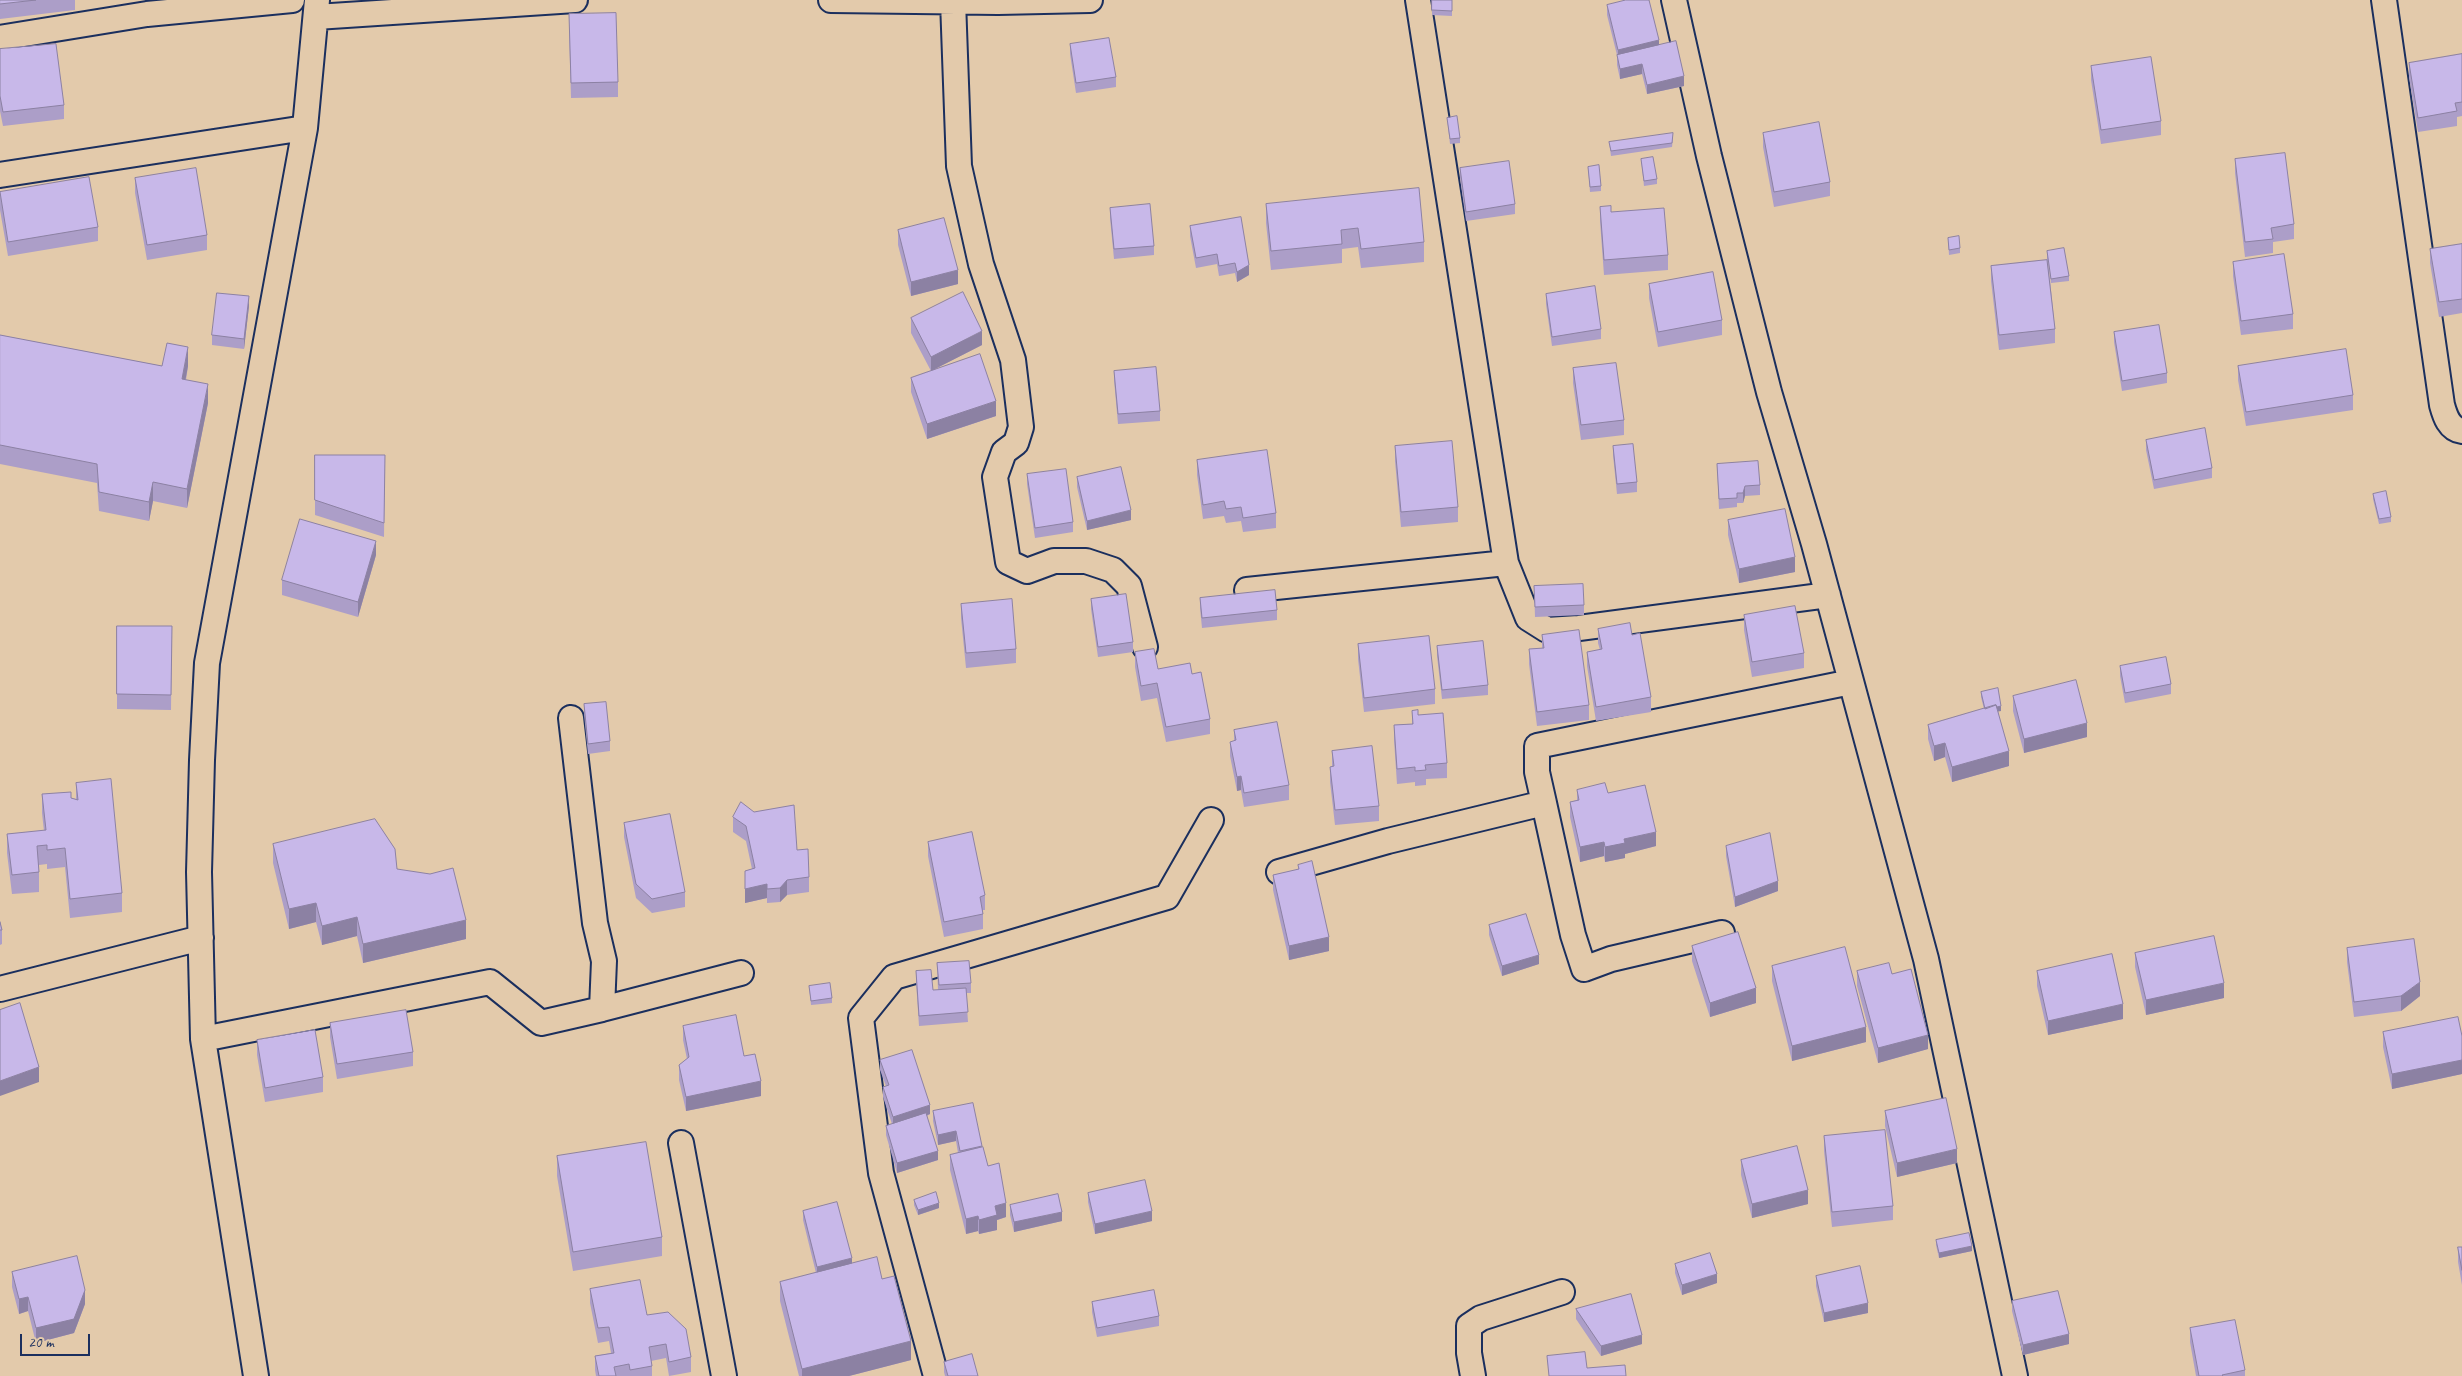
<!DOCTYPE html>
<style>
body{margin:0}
#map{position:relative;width:2462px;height:1376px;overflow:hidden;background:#e3caab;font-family:Caveat,sans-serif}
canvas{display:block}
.scale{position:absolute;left:20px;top:1334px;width:70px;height:22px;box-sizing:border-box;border:2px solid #1b2f5e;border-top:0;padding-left:6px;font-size:15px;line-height:18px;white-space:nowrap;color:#1b2f5e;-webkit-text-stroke:4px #e3caab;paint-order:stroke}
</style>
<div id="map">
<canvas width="2462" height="1376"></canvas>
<div class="scale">20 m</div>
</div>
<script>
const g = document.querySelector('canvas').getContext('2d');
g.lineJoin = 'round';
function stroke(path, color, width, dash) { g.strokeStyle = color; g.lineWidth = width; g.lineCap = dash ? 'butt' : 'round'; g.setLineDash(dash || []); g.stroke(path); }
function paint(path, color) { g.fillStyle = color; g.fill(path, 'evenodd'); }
const minor = new Path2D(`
 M831,0l167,2 92,-2
 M1418,0l88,563 22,55 19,12 32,-2 249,-33
 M1674,0l35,156 60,236 45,152 112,415 89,417
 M2384,0l58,405c3,11 7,24 20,26
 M953,1l6,165 22,98 32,96 8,67 -5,16 -12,9 -9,25 13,85 19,9 27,-10h32l27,9 16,16 16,61
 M316,17l259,-17
 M0,38l147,-24 145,-14
 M0,175l305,-47
 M1247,590l259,-27
 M1544,803l29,132 11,34 27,-10 111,-26
 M1279,872l109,-31 156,-38 -7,-31v-26l314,-64
 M0,989l201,-51
 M602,1009l139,-36
 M203,1039l287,-57 51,41 61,-14 2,-48 -9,-38 -24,-205
 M681,1143l43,233
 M256,1376l-53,-337 -4,-167 3,-112 5,-97 98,-535 12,-128
 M936,1376l-55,-203 -20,-155 33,-41 273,-80 44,-77
 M1473,1376l-4,-23v-27l12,-8 81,-26`);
const wall = new Path2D(`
 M0,0h75v10l-75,9z
 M1432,0h20v16l-20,-1z
 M1607,5l52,40 25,41 -37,8 -5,-20 -22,5 -3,-14v-10l-10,-40z
 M569,29l49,53v15l-47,1z
 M1070,44l46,33v10l-40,6 -6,-39z
 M0,49l64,56v14l-61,7 -3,-15z
 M2462,54v62l-5,1v9l-39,6 -9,-55v-14z
 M2091,66l70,55v14l-60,9 -10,-64z
 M1447,118l13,20v5l-10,1z
 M1763,133l67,49v14l-56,11 -11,-60z
 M1673,138l-1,9 -61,9 -2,-14z
 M1641,159l16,20v5l-13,2z
 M2235,159l59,65v15l-21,3v11l-28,4 -10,-84z
 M1588,167l13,19v5l-11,1z
 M1460,168l55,36v10l-49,7 -6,-43z
 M135,178l72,57v15l-60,10 -12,-67z
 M0,192l98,35v14l-90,15 -8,-46z
 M1266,204l158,38v20l-63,6 -3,-21 -16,2v14l-71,7 -5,-47z
 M1600,207l11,5 57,43v15l-64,5 -4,-54z
 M1110,208l44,38v9l-40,4 -4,-41z
 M1241,217l8,58 -12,7 -2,-9 -16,3 -2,-12 -21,4 -6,-32v-10z
 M898,230l60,54 -47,12 -13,-51z
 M1948,238l12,10v5l-11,2z
 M2462,244v69l-23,4 -9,-54v-14z
 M2047,251l22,25v5l-18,2 -3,-22 7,68v14l-56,7 -8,-69v-15l56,-6z
 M2233,262l60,52v15l-52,6 -8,-59z
 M1649,284l73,36v15l-64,12 -9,-49z
 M1546,294l55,35v10l-49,7 -6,-42z
 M249,306l-5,43 -32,-4v-10z
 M911,318l71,27 -47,24 61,47 -69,23 -16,-47v-14l20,-7 -20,-38z
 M2114,332l53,41v10l-45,8 -8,-49z
 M0,335l162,31h26l-2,14 22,23 -21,105 -34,-7 -4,20 -50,-10 -2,-28 -97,-19z
 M2238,366l115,29v15l-107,16 -8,-46z
 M1573,368l51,52v15l-43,5 -8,-57z
 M1114,371l46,40v10l-42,3 -4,-44z
 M2146,440l66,28v10l-58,11 -8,-39z
 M1395,446l63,61v15l-57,5 -6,-66z
 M1613,446l24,36v10l-20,2 -4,-39z
 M315,455h70l-1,82 -69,-22z
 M1197,460l79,53v15l-33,4 -2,-11 -15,2 -2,-7 -21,3 -6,-44z
 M1717,464l43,21v10l-15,1 -2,7h-6v4l-18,2z
 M1027,474l46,48v10l-38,6 -8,-54z
 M1077,477l54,43 -44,10 -10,-43z
 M2373,494l18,23v5l-12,2 -6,-25z
 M1728,520l67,52 -56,11 -11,-48z
 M376,555l-18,62 -76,-22v-15z
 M1534,586l50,19v10l-49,2z
 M1200,598l77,12v10l-75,8 -2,-20z
 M1091,599l42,43v10l-35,5 -7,-48z
 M961,604l55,45v14l-50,5 -5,-50z
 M1744,615l60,38v15l-52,9 -8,-47z
 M117,626h55l-1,84 -54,-1z
 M1598,629l53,68v15l-55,9 -9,-55v-14l13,-2 -2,-7z
 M1542,635l47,70v15l-52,6 -8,-62v-15l13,-1z
 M1358,644l77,45v15l-71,8 -6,-53z
 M1437,646l51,39v10l-46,4 -5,-43z
 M1135,652l23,17 52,50v15l-44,8 -9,-44 -16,3 -6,-34z
 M2120,666l51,18v10l-46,9 -5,-27z
 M1981,692l20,19h-3l11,55 -57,16 -7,-25 -11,4 -6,-22v-14l56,-16 -3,-12z
 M2013,696l74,41 -63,16 -11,-42z
 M584,704l26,37v10l-22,3 -4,-40z
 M1412,711l6,4 29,48v15l-21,1v6l-11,1v-4l-18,2 -3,-44v-15l18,-1z
 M1234,730l55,55v15l-45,7 -3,-17 -4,1 -7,-35v-14l4,-1z
 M1332,751l47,55v15l-44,4 -5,-43v-15l2,-1z
 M76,783l46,110v19l-52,6 -5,-51 -18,2v-5l-8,1v27l-27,2 -5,-41v-19l37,-3 -2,-18v-19l29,4 5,1z
 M1577,790l31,3 48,53 -31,8v4l-20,4 -1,-6 -24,6 -10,-45v-15l7,-2z
 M733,817l64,33 12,27v15l-22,3 -7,7 -13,1v-5l-22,5v-32l7,-2 -6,-28 -13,-9z
 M624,823l61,69v15l-33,6 -16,-15 -12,-61z
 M928,842l57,53v15h-2v19l-39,8 -16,-81z
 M273,844l124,25 69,70 -103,24 -6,-27 -35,9 -6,-23 -27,7 -16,-66z
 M1726,846l52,45 -43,16 -9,-51z
 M1298,865l31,86 -40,9 -16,-70v-15l25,-5z
 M0,922l2,8v14l-2,1z
 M1489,925l50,39 -37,12 -13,-41z
 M1692,946l64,57 -46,14 -18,-56z
 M2347,948l73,48 -19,15 -47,6 -7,-55z
 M2135,953l89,45 -78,17 -11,-48z
 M937,963l34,20v10h-5l2,29 -49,4 -3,-45v-10l17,19h5z
 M1772,966l94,76 -74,19 -20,-80z
 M1857,971l35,3 36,75 -50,14 -21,-77z
 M2037,971l86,48 -75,16 -11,-49z
 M809,986l23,12v5l-21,2z
 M330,1023l83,29v14l-76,13 -7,-42z
 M683,1026l61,30 17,40 -75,15 -7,-31v-15l8,-6 -4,-19z
 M2383,1032l79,4v38l-70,15 -9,-42z
 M257,1040l66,37v15l-58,10 -8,-47z
 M880,1060l50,54 -3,2 11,44 -41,13 -11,-38v-9l6,-2 -9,-27v-10l3,-1 -6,-16z
 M933,1111l49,36 6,19 18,51 -9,3v10l-18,4 -1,-3 -12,3 -16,-64v-15l8,-2 -2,-12 -18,4 -5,-24z
 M1885,1111l72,52 -60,14 -12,-51z
 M1824,1136l69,70v14l-61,7 -8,-76z
 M557,1156l105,81v19l-89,15 -16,-95z
 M1741,1160l67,44 -56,14 -11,-43z
 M1088,1193l64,28 -57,13 -7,-32z
 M914,1200l25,8 -21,7 -4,-10z
 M1010,1205l52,16 -48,11 -4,-17z
 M803,1211l49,53 30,15 29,81 -62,16h-50l-19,-75v-19l36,-9 -13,-53z
 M1936,1240l36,11 -33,7 -3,-13z
 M2458,1247h4v38l-4,-23z
 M1675,1264l42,19 -35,12 -7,-22z
 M12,1272l73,32 -11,29 -38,10 -8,-32 -9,3 -7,-27z
 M1816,1276l52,37 -44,9 -8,-36z
 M590,1289l57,26 44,42v15l-22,4 -3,-18 -15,3 1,5v10h-56l-1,-6v-14l16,-3 -2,-12 -11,2 -8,-40z
 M2012,1301l57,43 -46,11 -11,-44z
 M1092,1302l67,14v10l-62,11 -5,-25z
 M1576,1309l66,35 -41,12 -25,-37z
 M2190,1328l55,42v6h-49l-6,-34z
 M944,1362l34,14h-33l-1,-4z`);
const shadedWall = new Path2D(`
 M1659,40v10l-41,10v-10z
 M1642,64v10l-22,5v-10z
 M1684,76v10l-37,8v-9z
 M1249,265v10l-12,7v-10z
 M958,270v14l-47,12v-14z
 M249,296v10l-5,43v-10z
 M982,331v14l-51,26v-14z
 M188,347v19l-6,32v-19z
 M208,384v19l-21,105v-19z
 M996,401v15l-69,23v-15z
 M153,482v19l-4,20v-19z
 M1745,486v10l-2,7v-10z
 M1131,510v10l-44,10v-9z
 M376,541v14l-18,62v-15z
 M1795,557v15l-56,11v-14z
 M2001,706v5l-16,3v-5z
 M2087,723v14l-63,16v-14z
 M1945,743v14l-11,4v-15z
 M2009,751v15l-57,16v-15z
 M1241,776v14l-4,1v-14z
 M1656,832v14l-31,8v4l-20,4v-15l19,-8z
 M1604,842v14l-24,6v-15z
 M787,880v15l-7,7v-14z
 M1778,881v10l-43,16v-10z
 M767,884v14l-22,5v-14z
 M316,903v19l-27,7v-20z
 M357,917v19l-35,9v-19z
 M466,920v19l-103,24v-19z
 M1329,937v14l-40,9v-14z
 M1539,955v9l-37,12v-10z
 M2420,982v14l-19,15v-15z
 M2224,983v15l-78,17v-15z
 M1756,988v15l-46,14v-14z
 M2123,1004v15l-75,16v-14z
 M1866,1027v15l-74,19v-15z
 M1928,1035v14l-50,14v-15z
 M2462,1060v14l-70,15v-15z
 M39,1067v15l-39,14v-15z
 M761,1081v15l-75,15v-14z
 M930,1105v9l-37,13v-10z
 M956,1131v10l-18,4v-10z
 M1957,1149v14l-60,14v-14z
 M938,1151v9l-41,13v-10z
 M1808,1190v14l-56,14v-14z
 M939,1203v5l-21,7v-5z
 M1006,1203v14l-9,3v10l-18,4v-14l16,-14z
 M1152,1211v10l-57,13v-10z
 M1062,1212v9l-48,11v-10z
 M978,1216v15l-12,3v-15z
 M1972,1246v5l-33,7v-5z
 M852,1258v10l-35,9v-10z
 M1717,1274v9l-35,12v-10z
 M85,1290v14l-11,29 -38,10v-15z
 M28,1297v14l-9,3v-15z
 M1868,1303v10l-44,9v-9z
 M2069,1334v10l-46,11v-10z
 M1642,1335v9l-41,12v-10z
 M911,1341v19l-62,16h-47v-7z`);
const building = new Path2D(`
 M0,0h36l-36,4z
 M1432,0h20v11l-20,-1z
 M1626,0h23l10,40 -41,10 -11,-45z
 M616,13l2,69 -47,1 -2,-69z
 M1109,38l7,39 -40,6 -6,-39z
 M1676,41l8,35 -37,9 -5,-21 -22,5 -3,-14z
 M56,44l8,61 -61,7 -3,-16v-47z
 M2462,54v48l-7,1 2,8 -39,7 -9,-55z
 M2151,57l10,64 -60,9 -10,-64z
 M1457,116l3,22 -10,1 -3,-21z
 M1819,122l11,60 -56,10 -11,-59z
 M1673,133l-1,10 -61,8 -2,-9z
 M2285,153l9,71 -23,4 2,11 -28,3 -10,-83z
 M1653,157l4,22 -13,2 -3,-22z
 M1509,161l6,43 -49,8 -6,-44z
 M1599,165l2,21 -11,1 -2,-20z
 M196,168l11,67 -60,10 -12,-67z
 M89,177l9,50 -90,15 -8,-50z
 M1419,188l5,54 -63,7 -3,-21 -17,2 1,14 -71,7 -5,-47z
 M1150,204l4,42 -40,3 -4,-41z
 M1611,206v6l53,-4 4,47 -64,5 -4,-53z
 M1241,217l8,48 -12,7 -2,-9 -16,3 -2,-12 -21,4 -6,-32z
 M944,218l14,52 -47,12 -13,-52z
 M1959,236l1,12 -11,2 -1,-12z
 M2462,244v55l-23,3 -9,-53z
 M2064,248l5,28 -18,3 -4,-28z
 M2284,254l9,60 -52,7 -8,-59z
 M2047,260l8,69 -56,6 -8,-69z
 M1713,272l9,48 -64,12 -9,-48z
 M1595,286l6,43 -49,8 -6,-43z
 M963,292l19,39 -51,26 -20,-39z
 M217,293l32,3 -5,43 -32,-4z
 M2159,325l8,48 -45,8 -8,-49z
 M0,335l162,31 5,-23 21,4 -6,32 26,5 -21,105 -34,-7 -4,20 -50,-10 -2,-28 -97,-19z
 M2346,349l7,46 -107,17 -8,-46z
 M980,354l16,47 -69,23 -16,-46z
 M1616,363l8,57 -43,5 -8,-57z
 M1156,367l4,44 -42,3 -4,-43z
 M2205,428l7,40 -58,12 -8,-40z
 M1452,441l6,66 -57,5 -6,-66z
 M1633,444l4,38 -20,2 -4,-38z
 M1267,450l9,63 -33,5 -2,-11 -15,2 -2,-8 -21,4 -6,-45z
 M315,455h70l-1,68 -69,-23z
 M1758,461l2,24 -15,1 -2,7h-6v5l-18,1 -2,-35z
 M1121,467l10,43 -44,11 -10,-44z
 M1066,469l7,53 -38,6 -8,-54z
 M2386,491l5,26 -12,2 -6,-25z
 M1785,509l10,48 -56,12 -11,-49z
 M300,519l76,22 -18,61 -76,-22z
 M1583,584l1,21 -49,2 -1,-21z
 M1275,590l2,20 -75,8 -2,-20z
 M1126,594l7,48 -35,5 -7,-48z
 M1012,599l4,50 -50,4 -5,-49z
 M1795,606l9,47 -52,9 -8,-47z
 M1630,623l2,12 8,-2 11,64 -55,10 -9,-55 15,-3 -4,-20z
 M117,626h55l-1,69 -54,-1z
 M1579,630l10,75 -52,7 -8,-63 15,-1 -2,-13z
 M1429,636l6,53 -71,9 -6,-54z
 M1483,641l5,44 -46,5 -5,-44z
 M1154,649l4,20 32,-6 2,11 9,-2 9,47 -44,8 -9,-44 -16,3 -6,-34z
 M2166,657l5,27 -46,9 -5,-27z
 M2076,680l11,43 -63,16 -11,-43z
 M1998,688l3,18 -4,1 -1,-2 -11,4 -4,-17z
 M606,702l4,39 -22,3 -4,-40z
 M1996,705l13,46 -57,16 -7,-24 -11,3 -6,-21z
 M1418,710v5l25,-2 4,50 -22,2 1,5 -11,1v-4l-18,2 -3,-44 19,-1 -1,-13z
 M1277,722l12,63 -45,8 -3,-17 -4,1 -7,-35 6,-2 -2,-10z
 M1372,746l7,60 -44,4 -5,-43 4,-1 -2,-15z
 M111,779l11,114 -52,6 -5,-51 -18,2v-5l-10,1 2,26 -27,3 -5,-41 39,-4 -4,-36 29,-2v6l7,2 -2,-17z
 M1605,783l3,10 37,-8 11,47 -32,7 1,4 -20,4 -1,-5 -24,5 -10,-45 9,-2 -2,-10z
 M741,802l13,10 40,-7 3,45 11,-1 1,28 -22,3 -7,8 -13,1v-5l-22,5v-18l10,-3 -9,-42 -13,-9z
 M670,814l15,78 -33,7 -16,-15 -12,-61z
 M375,819l20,30 2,20 33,5 23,-6 13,52 -103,24 -6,-27 -35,9 -6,-23 -27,6 -16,-65z
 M972,832l13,63 -5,2 3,17 -39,8 -16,-80z
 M1770,833l8,48 -43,16 -9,-51z
 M1312,861l17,76 -40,9 -16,-71 26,-6 -1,-4z
 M1526,914l13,41 -37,11 -13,-41z
 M0,922l2,8h-2z
 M1738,932l18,56 -46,15 -18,-57z
 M2214,936l10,47 -78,17 -11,-47z
 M2414,939l6,43 -19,14 -47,6 -7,-54z
 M1845,947l21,80 -74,19 -20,-80z
 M2112,954l11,50 -75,17 -11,-50z
 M969,961l2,22 -32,2 -2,-22z
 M1889,963l3,11 19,-5 17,66 -50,13 -21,-77z
 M931,970l2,20 33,-2 2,24 -49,4 -3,-45z
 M830,983l2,15 -21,3 -2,-15z
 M20,1003l19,64 -39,14v-71z
 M406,1010l7,42 -76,12 -7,-41z
 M736,1015l8,41 11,-2 6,27 -75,16 -7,-32 10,-8 -6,-31z
 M2458,1017l4,19v24l-70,14 -9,-42z
 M315,1030l8,47 -58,11 -8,-48z
 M912,1050l18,55 -37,12 -10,-30 6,-2 -9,-25z
 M1946,1098l11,51 -60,14 -12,-52z
 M973,1103l9,43 -22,5 -4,-20 -18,4 -5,-24z
 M926,1113l12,38 -41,12 -11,-37z
 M1885,1130l8,76 -61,6 -8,-76z
 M646,1142l16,95 -89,15 -16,-96z
 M1797,1146l11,44 -56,14 -11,-44z
 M983,1147l5,19 11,-3 7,40 -11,3 2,9 -18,5 -1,-4 -12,3 -16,-64z
 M1145,1180l7,31 -57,13 -7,-31z
 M936,1192l3,11 -21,7 -4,-10z
 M1058,1194l4,18 -48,10 -4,-17z
 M837,1202l15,56 -35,9 -14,-56z
 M1969,1233l3,13 -33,7 -3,-13z
 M2458,1247h4v23z
 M1710,1253l7,21 -35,11 -7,-21z
 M77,1256l8,34 -11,29 -38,9 -8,-31 -9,2 -7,-27z
 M877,1257l5,22 12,-3 17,65 -109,28 -22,-87z
 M1860,1266l8,37 -44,10 -8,-37z
 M640,1280l7,35 21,-3 18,17 5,28 -22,5 -3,-18 -17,3 3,19 -22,4 -1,-6 -15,3 2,9h-17l-4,-20 19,-3 -5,-26 -11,1 -8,-39z
 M1154,1290l5,26 -62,12 -5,-26z
 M2058,1291l11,43 -46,11 -11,-44z
 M1631,1294l11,41 -41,11 -25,-37z
 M2235,1320l10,50 -23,5 1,1h-24l-9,-48z
 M1585,1352l2,16 38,-3 1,11h-77l-2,-20z
 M972,1354l6,22h-30l-4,-14z`);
stroke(minor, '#1b2f5e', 28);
stroke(minor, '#e3caab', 24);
paint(wall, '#ac9ec8');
paint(shadedWall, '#8c81a3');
paint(building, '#c8b8e9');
stroke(building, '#8c81a3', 1);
</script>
